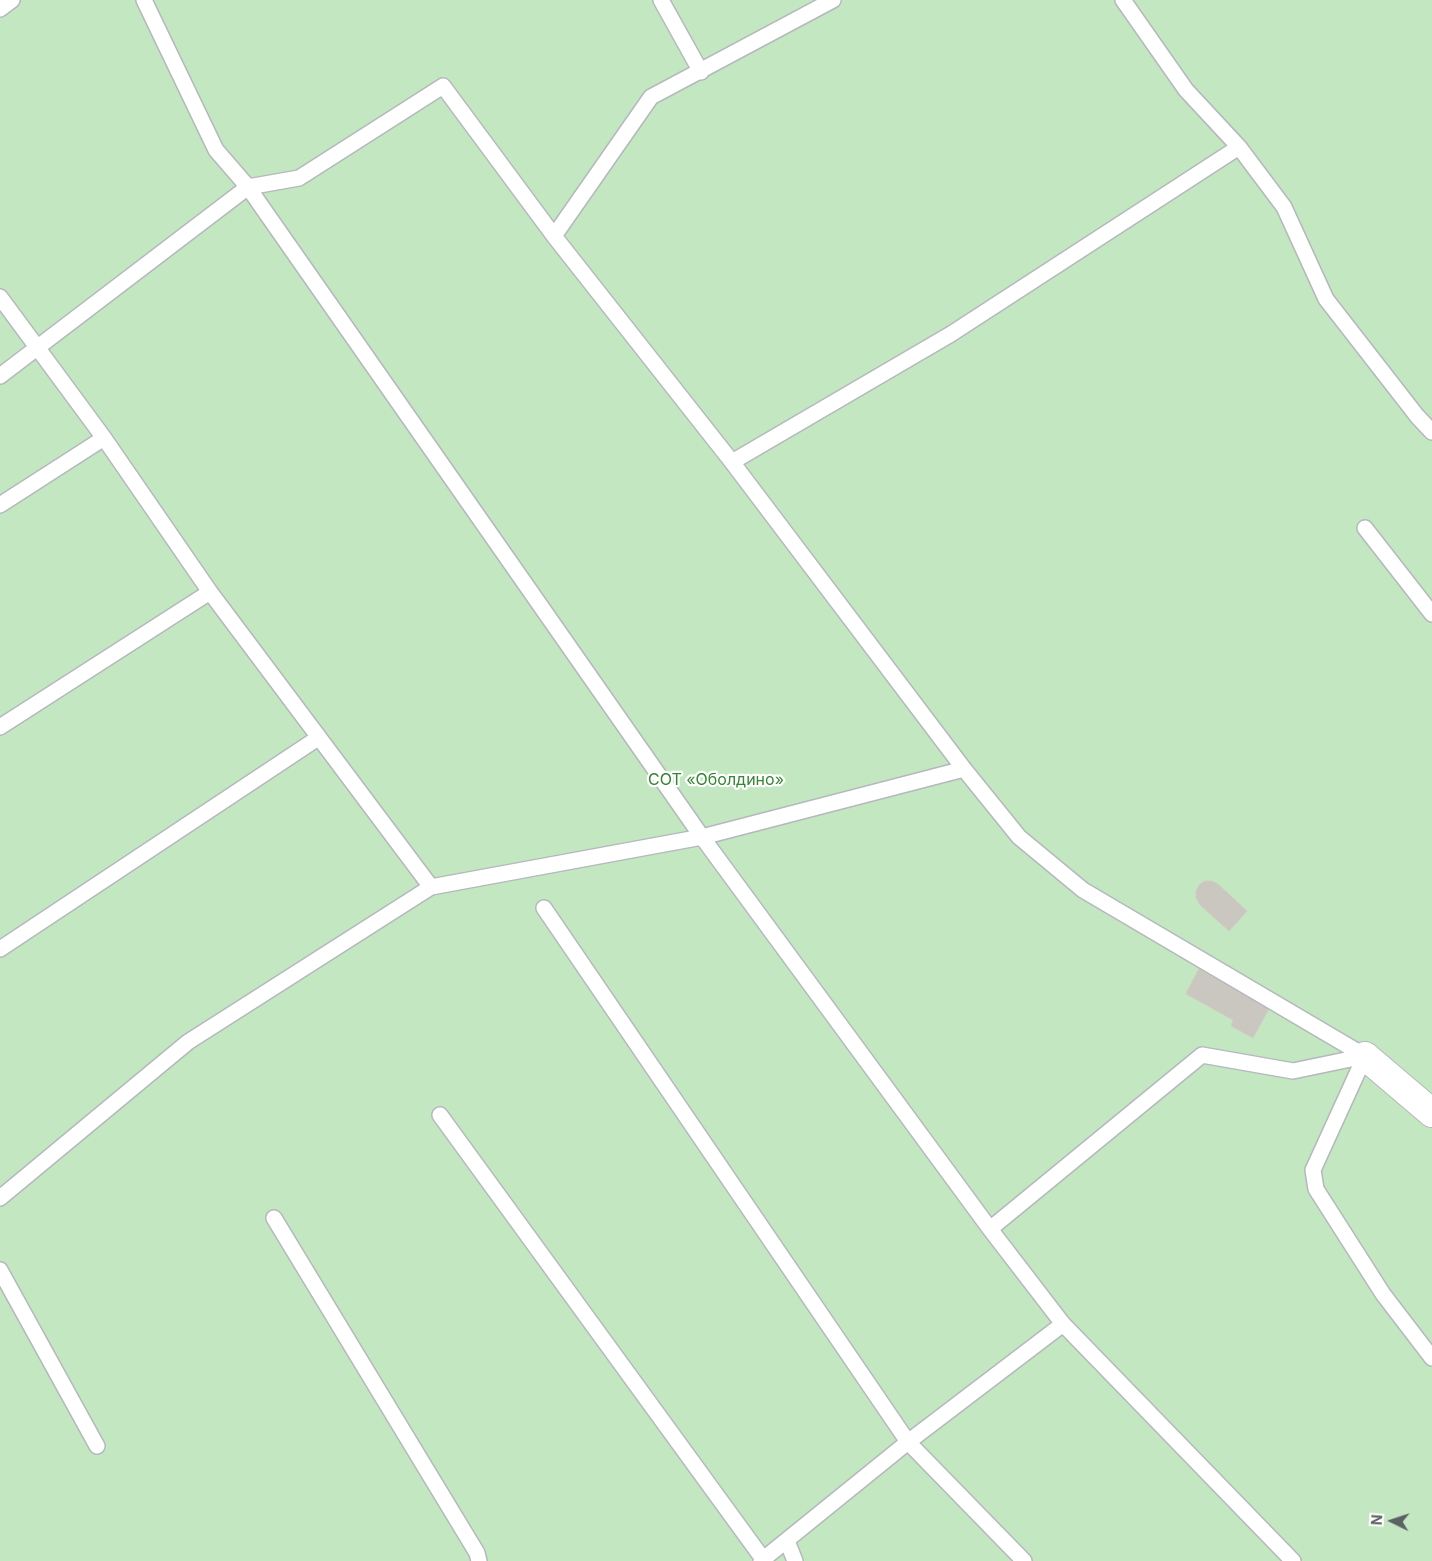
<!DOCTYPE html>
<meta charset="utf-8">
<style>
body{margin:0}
#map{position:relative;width:1432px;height:1561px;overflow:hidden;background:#efece4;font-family:Inter,sans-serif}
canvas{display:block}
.north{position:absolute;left:1367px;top:1496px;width:50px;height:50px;-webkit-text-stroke:4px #fff;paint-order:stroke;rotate:274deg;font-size:14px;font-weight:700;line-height:20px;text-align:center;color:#5c6165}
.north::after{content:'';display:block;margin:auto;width:18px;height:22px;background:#5c6165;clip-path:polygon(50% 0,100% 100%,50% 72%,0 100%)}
</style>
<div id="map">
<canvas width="1432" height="1561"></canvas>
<div class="north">N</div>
</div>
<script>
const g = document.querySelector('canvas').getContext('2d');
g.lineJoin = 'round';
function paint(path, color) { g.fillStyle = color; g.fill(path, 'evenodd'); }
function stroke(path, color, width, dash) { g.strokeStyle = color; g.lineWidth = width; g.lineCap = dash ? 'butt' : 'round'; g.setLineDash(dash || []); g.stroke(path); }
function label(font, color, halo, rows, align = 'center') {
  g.font = font + ' Inter,sans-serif'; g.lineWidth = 4.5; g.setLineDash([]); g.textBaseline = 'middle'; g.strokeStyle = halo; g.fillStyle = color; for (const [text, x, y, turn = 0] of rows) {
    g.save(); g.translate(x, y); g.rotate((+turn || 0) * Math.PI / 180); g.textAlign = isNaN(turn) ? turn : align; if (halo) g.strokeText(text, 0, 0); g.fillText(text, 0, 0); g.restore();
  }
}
const green = new Path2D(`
 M0,0h1432v1561h-1432z`);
const building = new Path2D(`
 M1205,881h7l6,3 29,27 -18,20 -29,-26 -4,-7v-7l3,-6z
 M1199,969l71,38 -17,31 -22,-12 2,-6 -47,-26z`);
const lane = new Path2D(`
 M144,0l72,150 32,37 51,-9 144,-92 111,150
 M661,0l40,72
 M833,0l-182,97 -97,139 178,226 232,307 55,68 64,53 282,166
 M1123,0l63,90 53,57 45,60 42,92 91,117 15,16
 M0,9l12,-9
 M0,297l104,141 106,154 221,295
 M0,376l248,-189 454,650 288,392 73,95 230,237
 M732,462l219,-128 288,-187
 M0,505l104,-67
 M1365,528l67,86
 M0,727l210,-135
 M544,908l364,534 116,119
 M0,949l318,-211
 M1365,1056l-52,114 3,19 67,105 49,64
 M440,1115l323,444
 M0,1198l188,-156 243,-155 271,-50 262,-68
 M274,1218l203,335 2,8
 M990,1229l212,-174 91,16 72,-15
 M0,1270l97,176
 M787,1541l8,20
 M761,1561l147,-119 155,-118`);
const street = new Path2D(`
 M1365,1056l67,57`);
const parkNames = [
 ["СОТ «Оболдино»",716,780]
];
paint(green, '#c3e7c0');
paint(building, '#cac7c1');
stroke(building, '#d4cdc2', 1);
stroke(lane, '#b5b8bc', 18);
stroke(street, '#b5b8bc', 30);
stroke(lane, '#fff', 15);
stroke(street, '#fff', 28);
label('16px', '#348632', '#fff', parkNames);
</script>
